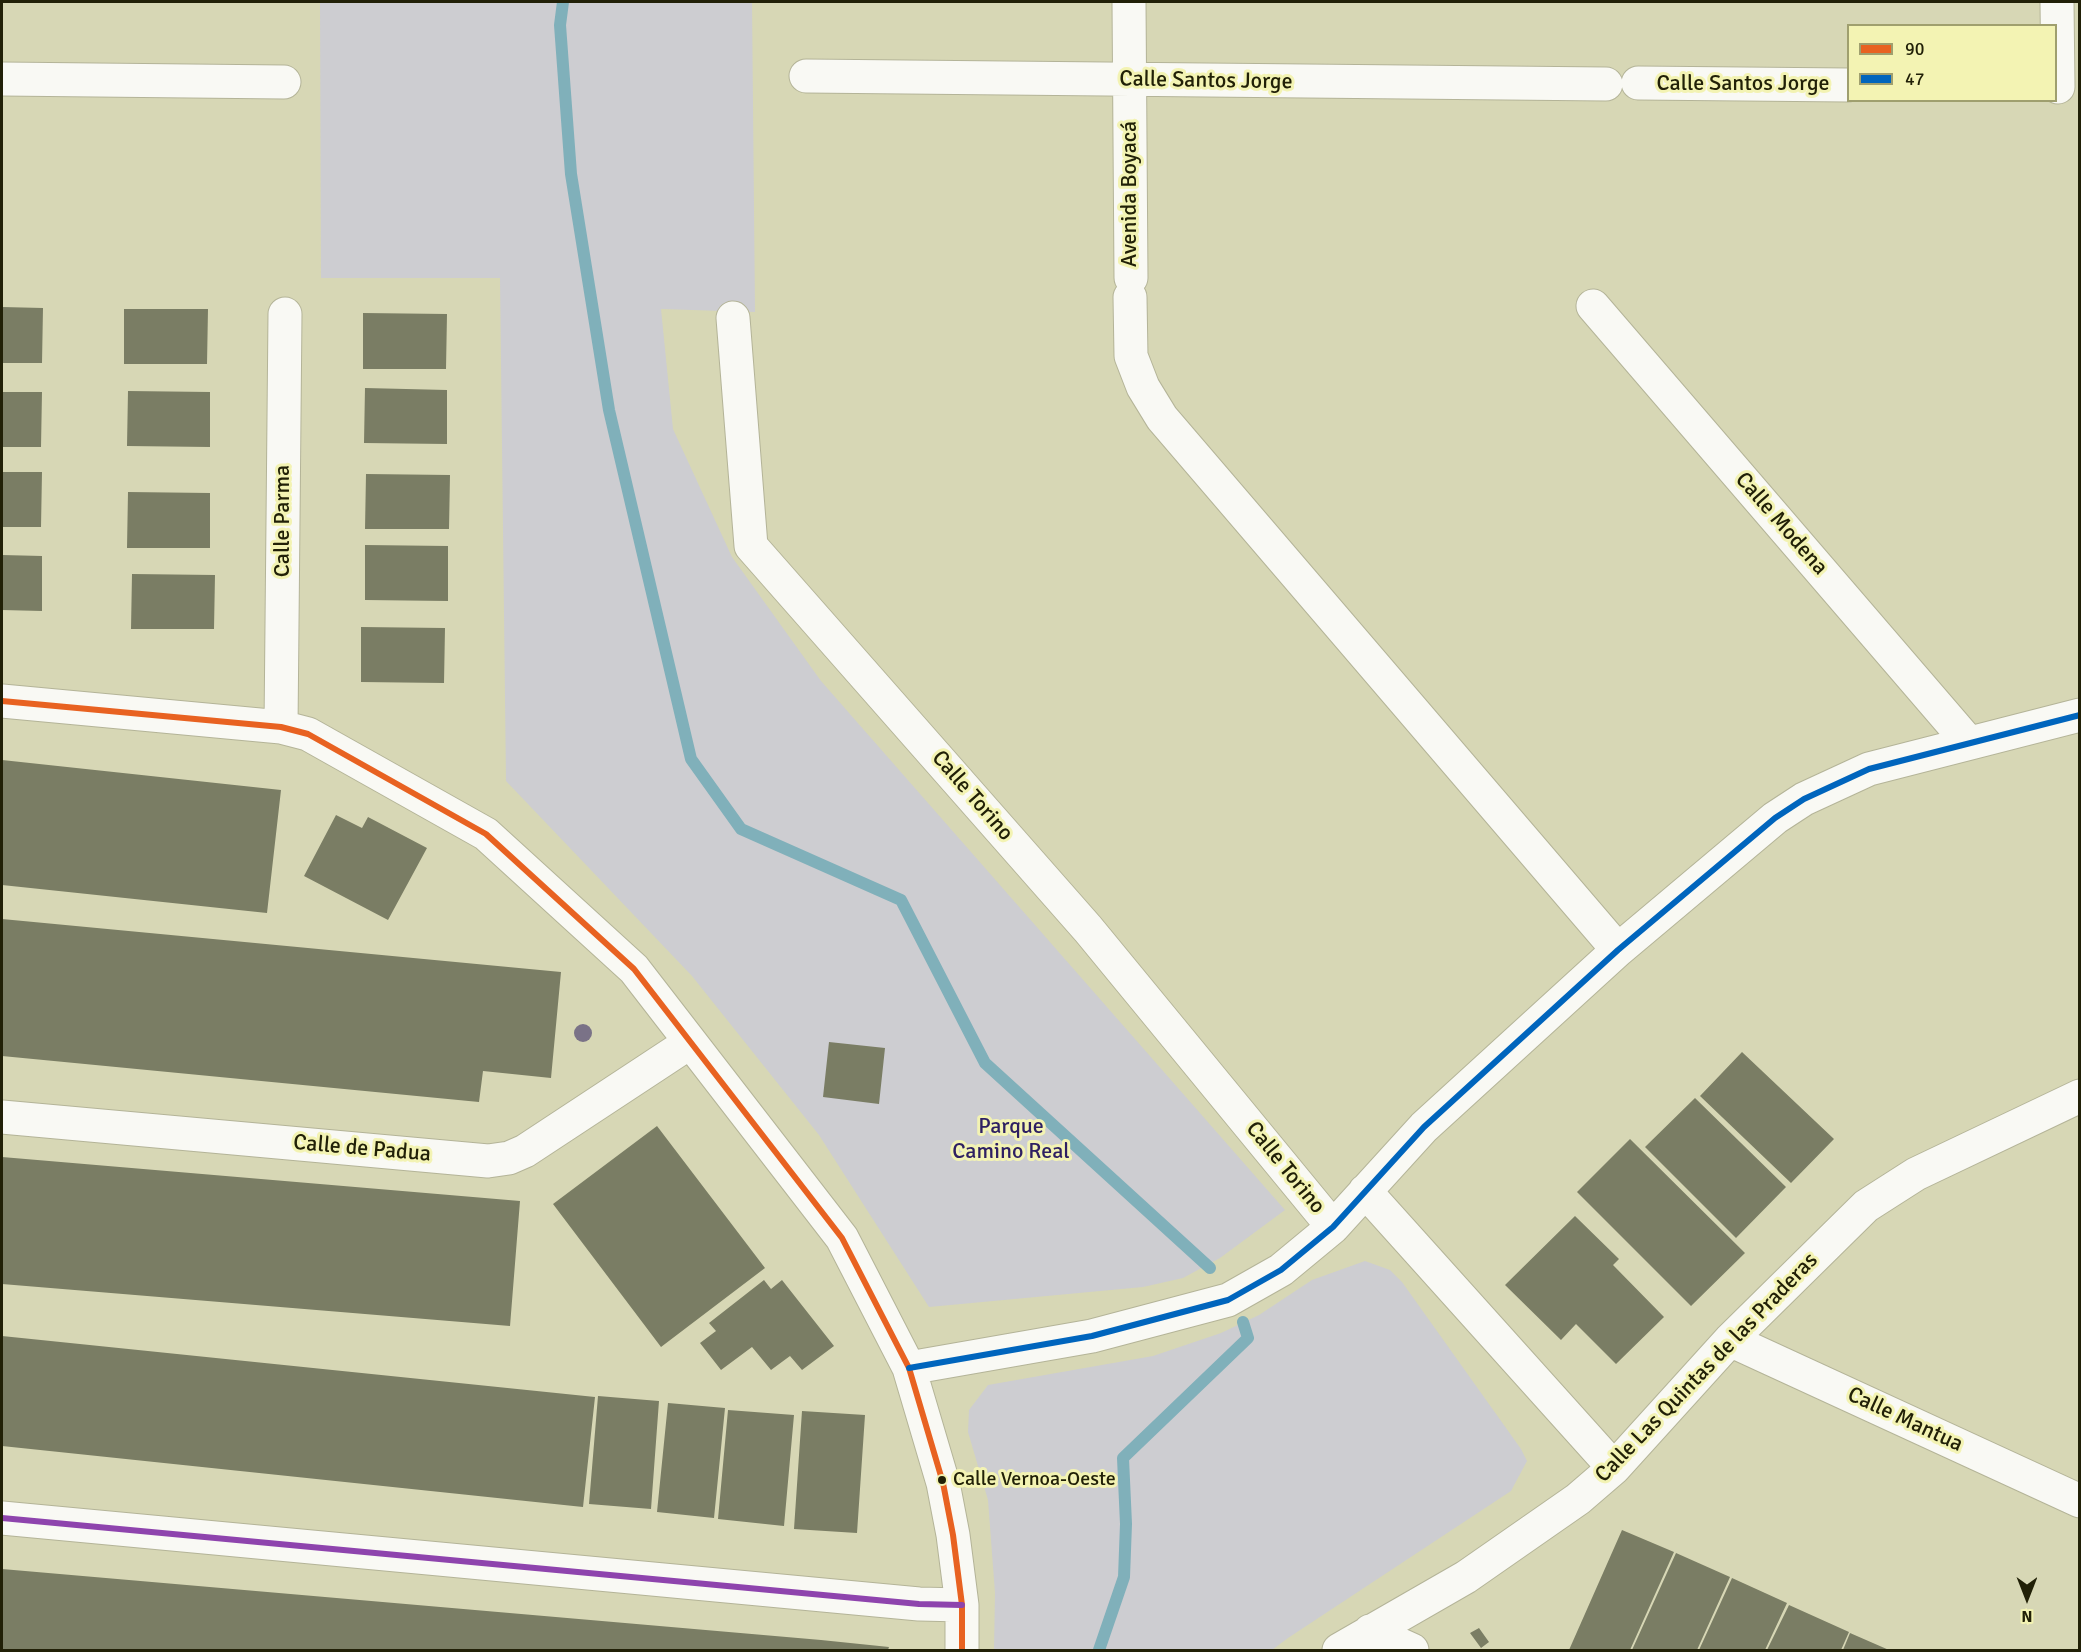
<!DOCTYPE html>
<meta charset="utf-8">
<style>
body{margin:0}
#map{position:relative;width:2081px;height:1652px;overflow:hidden;background:#d7d7b5;font-family:Signika,sans-serif}
canvas{display:block}
.frame{position:absolute;inset:0;border:3px solid #212007;pointer-events:none}
.legend{position:absolute;left:1847px;top:24px;width:210px;height:78px;box-sizing:border-box;background:#f3f3b3;border:2px solid #9f9f6e;margin:0;padding:8px 10px;list-style:none;font-size:18px;color:#212007}
.legend li{display:flex;align-items:center;gap:12px;height:30px}
.legend b{width:30px;border:2px solid #9f9f6e}
.north{position:absolute;left:1997px;top:1568px;width:60px;height:60px;-webkit-text-stroke:4px #f3f3b3;paint-order:stroke;rotate:180deg;font-size:16px;font-weight:700;line-height:24px;text-align:center;color:#212007}
.north::after{content:'';display:block;margin:auto;width:21px;height:27px;background:#212007;clip-path:polygon(50% 0,100% 100%,50% 72%,0 100%)}
</style>
<div id="map">
<canvas width="2081" height="1652"></canvas>
<div class="frame"></div>
<ul class="legend">
<li><b style="height:8px;background:#e86221"></b>90</li>
<li><b style="height:8px;background:#0065bd"></b>47</li>
</ul>
<div class="north">N</div>
</div>
<script>
const g = document.querySelector('canvas').getContext('2d');
g.lineJoin = 'round';
function paint(path, color) { g.fillStyle = color; g.fill(path, 'evenodd'); }
function stroke(path, color, width, dash) { g.strokeStyle = color; g.lineWidth = width; g.lineCap = dash ? 'butt' : 'round'; g.setLineDash(dash || []); g.stroke(path); }
function label(font, color, halo, rows, align = 'center') {
  g.font = font + ' Signika,sans-serif'; g.lineWidth = 6; g.setLineDash([]); g.textBaseline = 'middle'; g.strokeStyle = halo; g.fillStyle = color; for (const [text, x, y, turn = 0] of rows) {
    g.save(); g.translate(x, y); g.rotate((+turn || 0) * Math.PI / 180); g.textAlign = isNaN(turn) ? turn : align; if (halo) g.strokeText(text, 0, 0); g.fillText(text, 0, 0); g.restore();
  }
}
const green = new Path2D(`
 M320,2h432l3,310 -94,-3 12,120 59,128 89,124 464,529 -65,48 -37,20 -40,9 -214,20 -110,-172 -127,-159 -186,-195 -6,-503h-179z
 M1365,1261l25,9 12,12 119,167 6,12 -16,30 -223,147 -16,12h-278l1,-57 -7,-93 -20,-68 1,-22 19,-25 165,-29 68,-23 38,-18 53,-35z`);
const stream = new Path2D(`
 M563,2l-3,23 11,149 38,236 82,349 50,70 160,71 84,163 225,205
 M1099,1650l25,-73 2,-53 -3,-66 125,-120 -5,-16`);
const building = new Path2D(`
 M2,307l41,1 -1,55h-40z
 M124,309h84l-1,55h-83z
 M363,313l84,1 -1,55h-83z
 M365,388l82,2v54l-83,-1z
 M128,391l82,1v55l-83,-1z
 M2,392h40l-1,55h-39z
 M2,472h40l-1,55h-39z
 M366,474l84,1 -1,54h-84z
 M128,492l82,1v55h-83z
 M365,545l83,1v55l-83,-1z
 M2,555l40,1v55l-40,-1z
 M132,574l83,1 -1,54h-83z
 M361,627l84,1 -1,55 -83,-1z
 M2,760l279,30 -14,123 -265,-28z
 M336,815l26,13 6,-11 59,31 -39,72 -84,-44z
 M2,919l559,53 -10,106 -68,-7 -4,31 -477,-46z
 M829,1042l56,6 -6,56 -56,-7z
 M1742,1052l92,87 -43,44 -91,-87z
 M1695,1098l91,89 -50,51 -91,-91z
 M657,1126l108,142 -104,79 -108,-143z
 M1630,1139l115,114 -54,53 -114,-114z
 M2,1157l518,44 -10,125 -508,-42z
 M1575,1216l44,43 -6,6 51,52 -48,47 -40,-40 -15,16 -56,-55z
 M764,1280l7,9 11,-9 52,66 -32,24 -12,-14 -19,14 -19,-23 -31,23 -21,-27 16,-12 -7,-8z
 M2,1336l593,61 -12,110 -581,-61z
 M598,1396l61,5 -8,108 -62,-5z
 M668,1403l57,5 -11,110 -57,-6z
 M728,1410l66,5 -10,111 -66,-7z
 M802,1411l63,4 -8,118 -63,-4z
 M1622,1530l52,22 -44,98h-61z
 M1676,1553l54,24 -33,73h-65z
 M2,1569l819,71 68,7 -1,3h-886z
 M1732,1578l55,25 -22,47h-66z
 M1789,1605l60,27 -8,18h-74z
 M1479,1628l10,14 -8,6 -11,-15z
 M1850,1633l39,17h-46z`);
const minor = new Path2D(`
 M1129,2l2,276
 M2057,2l1,85
 M806,76l800,8
 M2,79l282,3
 M1638,83l210,2
 M1130,297l1,59 12,31 19,31 456,532
 M1593,306l376,437
 M733,318l18,228 337,383 245,298
 M2,701l279,26 27,7 178,100 148,135 208,269 67,130 34,115 10,52 9,70v45
 M281,727l4,-413
 M2,1117l486,44 21,-3 16,-7 164,-108
 M1365,1191l249,277
 M1730,1340l350,161
 M909,1368l183,-32 136,-36 53,-30 52,-43 91,-100 194,-177 157,-132 29,-19 65,-30 211,-54
 M2,1518l917,86 43,1
 M1370,1631l42,19
 M1339,1650l127,-73 112,-78 36,-31 116,-128 136,-134 50,-32 164,-78`);
const bus1 = new Path2D(`
 M2,701l279,26 27,7 178,100 148,135 208,269 67,130 34,115 10,52 9,70v45`);
const bus2 = new Path2D(`
 M909,1368l183,-32 136,-36 53,-30 52,-43 91,-100 194,-177 157,-132 29,-19 65,-30 211,-54`);
const bus3 = new Path2D(`
 M2,1518l917,86 43,1`);
const trees = [
 [583,1033]
];
const markers = [
 [942,1480,5,"#212007"]
];
const busNames = [
 ["Calle Vernoa-Oeste",953,1480]
];
const streetNames = [
 ["Calle Santos Jorge",1206,81,1],
 ["Calle Santos Jorge",1743,84],
 ["Avenida Boyacá",1130,194,-90],
 ["Calle Parma",283,521,-90],
 ["Calle Modena",1781,524,49],
 ["Calle Torino",972,796,49],
 ["Calle de Padua",362,1149,5],
 ["Calle Torino",1285,1168,51],
 ["Calle Las Quintas de las Praderas",1707,1368,-46],
 ["Calle Mantua",1905,1420,25]
];
const parkNames = [
 ["Parque",1011,1127],
 ["Camino Real",1011,1152]
];
paint(green, '#cdcdd1');
stroke(stream, '#80b0ba', 12);
paint(building, '#7a7d64');
stroke(minor, '#b4b498', 35);
stroke(minor, '#f9f9f4', 33);
stroke(bus1, '#e86221', 6);
stroke(bus2, '#0065bd', 6);
stroke(bus3, '#8e44ad', 6);
g.fillStyle = '#7a7287';
for (const [x, y] of trees) { g.beginPath(); g.arc(x, y, 9, 0, 2 * Math.PI); g.fill(); }
for (const [x, y, r, color] of markers) { const dot = new Path2D(); dot.arc(x, y, r, 0, 2 * Math.PI); g.fillStyle = color; g.fill(dot); stroke(dot, '#f3f3b3', 2); }
label('20px', '#212007', '#f3f3b3', busNames, 'left');
label('22px', '#212007', '#f3f3b3', streetNames);
label('22px', '#2e2062', '#f3f3b3', parkNames);
</script>
